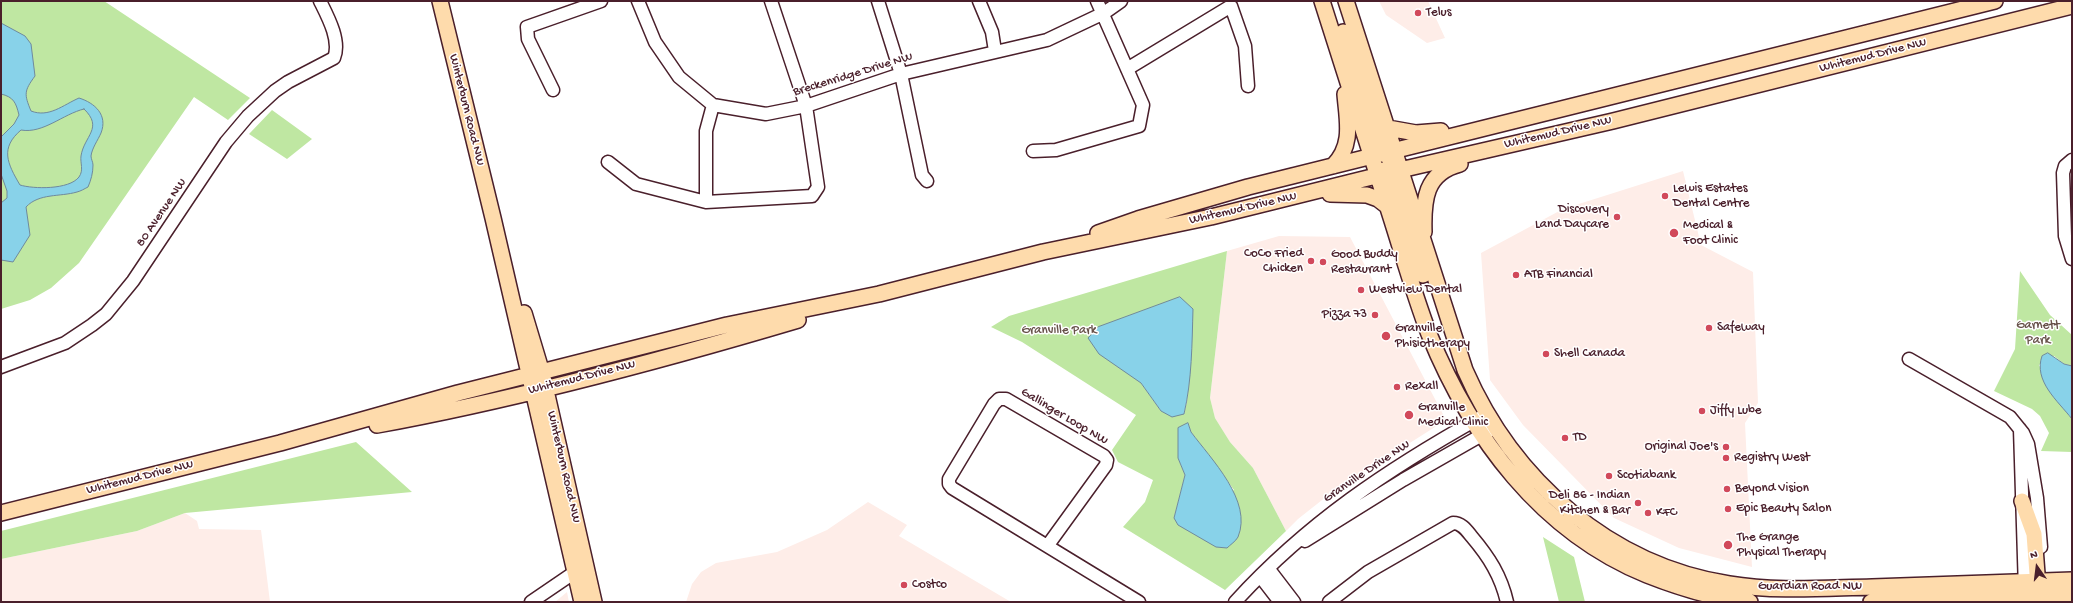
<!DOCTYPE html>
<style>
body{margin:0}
#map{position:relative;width:2073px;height:603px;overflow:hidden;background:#fff;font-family:"Gochi Hand",sans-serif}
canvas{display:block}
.frame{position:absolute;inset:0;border:2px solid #4a1f2b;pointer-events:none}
.north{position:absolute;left:2017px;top:547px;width:40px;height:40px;-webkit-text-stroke:3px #fff;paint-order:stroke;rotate:346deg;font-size:11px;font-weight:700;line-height:16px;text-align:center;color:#4a1f2b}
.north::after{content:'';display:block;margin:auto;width:14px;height:18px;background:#4a1f2b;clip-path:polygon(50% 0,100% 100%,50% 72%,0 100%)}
</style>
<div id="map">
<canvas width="2073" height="603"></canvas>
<div class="frame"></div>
<div class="north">N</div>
</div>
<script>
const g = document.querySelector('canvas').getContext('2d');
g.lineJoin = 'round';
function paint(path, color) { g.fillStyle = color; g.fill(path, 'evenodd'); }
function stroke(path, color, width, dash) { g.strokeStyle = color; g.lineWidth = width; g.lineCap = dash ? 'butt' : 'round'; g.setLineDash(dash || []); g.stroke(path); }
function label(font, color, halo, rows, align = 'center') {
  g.font = font + ' "Gochi Hand",sans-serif'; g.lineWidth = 3; g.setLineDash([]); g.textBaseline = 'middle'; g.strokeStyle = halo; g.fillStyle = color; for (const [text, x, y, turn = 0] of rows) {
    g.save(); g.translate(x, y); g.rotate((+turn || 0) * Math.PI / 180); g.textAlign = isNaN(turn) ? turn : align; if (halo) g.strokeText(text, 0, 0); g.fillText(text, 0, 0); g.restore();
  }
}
const built = new Path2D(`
 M1379,1h49l17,37 -18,5 -41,-28z
 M1683,171l18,74 52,27 5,131 -13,20 7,144 -73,-19 -65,-30 -91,-93 -33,-45 -9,-127 82,-44z
 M1279,236l71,1 96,183 -115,73 -33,26 -12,12 -33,-63 -23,-26 -15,-24 -5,-20 17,-147z
 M868,502l39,23 -8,11 112,66h-325l6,-18 9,-12 15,-9 61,-11 50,-22z
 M185,513l12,8 2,8 62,1 9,72h-269v-43l136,-28z
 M567,592l2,10h-14z`);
const green = new Path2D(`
 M1,1h103l146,97 -22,22 -34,-23 -115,166 -28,25 -21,12 -29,9z
 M272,110l40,29 -25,20 -38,-25z
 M1227,251l-17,147 5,20 15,24 23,26 33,63 -61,59 -102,-63 22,-25 8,-22 -35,-18 -6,-12 24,-35 -114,-73 -31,-15 18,-11zM1192,339l-5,62 -3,13 -23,-3 -20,-28zM1188,423l3,9 43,58 -60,28 11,-43 -7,-17z
 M2020,271l30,44 22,20v31l-8,-2 -10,-8 -15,9 21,38 12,16v33l-31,-1 8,-18 -9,-17 -8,-7 -38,-18 21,-42z
 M356,442l56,50 -227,21 -48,18 -136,28v-28z
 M1543,537l31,20 11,45h-26z`);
const water = new Path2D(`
 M1,23l24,13 6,8 4,32c-11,15 -11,18 -4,35 18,7 32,-6 48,-13 16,5 29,17 22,35 -3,7 -9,15 -10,23 0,3 2,6 2,9 0,8 -2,15 -5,22 -4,2 -7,4 -11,5 -17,5 -38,1 -51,15l4,28 -17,27 -12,-2v-57l6,-5v-7l-6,-17v-37l13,-13 5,-9c-3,-12 -5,-18 -18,-21zM84,109c20,19 0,27 -3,47 -1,7 3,14 -2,21 -10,13 -46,12 -59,8 -13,-22 -20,-37 1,-55 22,4 42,-16 63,-21z
 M1180,297l13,12c-1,34 -1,71 -9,105l-12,3 -11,-6 -20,-28 -42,-29 -11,-16 10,-11z
 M2048,353l16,11 8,2v53c-14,-18 -39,-38 -30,-63z
 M1188,423l3,9c20,27 62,69 47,105 -2,4 -8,8 -11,11l-11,-1 -38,-22 -4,-7 11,-43 -7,-17v-30z`);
const minor = new Path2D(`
 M638,1l17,41 24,35 34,28 53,9 40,-8 95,-32 146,-34 57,-27 17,-12
 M878,1l23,73 21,101 5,6
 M979,1l13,31 3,19
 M1127,69l104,-63 14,40 3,40
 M553,90l-25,-51 -1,-12 74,-26
 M1033,151l23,-1 83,-24 4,-21 -46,-104
 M2072,160l-7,6 -2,7 2,63 7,23
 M608,162l28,22 70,18 106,-6 6,-9 -12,-81 -35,-105
 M706,202v-71l7,-26
 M1909,359l101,58 13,16 5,11 9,54 4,49
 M1,367l64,-24 27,-18 14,-11 27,-33 93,-139 22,-26 27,-25 13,-9 46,-24c7,-17 -6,-41 -14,-57
 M2020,429l5,161
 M1305,541l98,-61 91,-52
 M1048,545l58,-80 1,-5 -3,-4 -98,-57h-7l-5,5 -45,75v5l3,4 187,114
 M1268,568l26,34
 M1260,576l20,26
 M531,602l44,-30 8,-2
 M1235,602c72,-79 153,-133 246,-185
 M1329,602l39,-30 85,-49c9,0 14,8 19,14 17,20 29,39 35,65`);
const major = new Path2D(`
 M440,1l53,217 89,384
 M1322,1c22,68 43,136 65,204 14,43 26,87 42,129 42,103 112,198 218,241 33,13 68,24 103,27
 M1346,1l119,369c48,110 144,195 264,214 47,8 95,4 143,3 67,-2 133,-5 200,-7
 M1343,32l39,114 8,14
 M1388,128l28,5 25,-2
 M1333,166c21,-21 14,-46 12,-72
 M1384,170l9,20 30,85
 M1330,194l37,1 11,4 9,7
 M1424,232c-1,-32 1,-59 36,-68
 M1098,233l40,-14 110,-32 747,-186
 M524,313l18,60 52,229
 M377,425c142,-26 283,-64 421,-105
 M2022,501l12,33 3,40 3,17
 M1,513l279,-70 178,-50 269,-68 152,-31 164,-42 168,-35 189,-47 213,-49 459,-115
 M1871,602l201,-7`);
const markers = [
 [1418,13,4,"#d1495b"],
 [1665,196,4,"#d1495b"],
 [1617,217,4,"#d1495b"],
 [1674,233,5,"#d1495b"],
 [1311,261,4,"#d1495b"],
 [1323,262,4,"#d1495b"],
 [1516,275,4,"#d1495b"],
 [1361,290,4,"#d1495b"],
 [1375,315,4,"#d1495b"],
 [1709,328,4,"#d1495b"],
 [1386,336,5,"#d1495b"],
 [1546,354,4,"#d1495b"],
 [1397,387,4,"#d1495b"],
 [1702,411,4,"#d1495b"],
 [1409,415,5,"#d1495b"],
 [1565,438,4,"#d1495b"],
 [1726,447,4,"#d1495b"],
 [1726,458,4,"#d1495b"],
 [1609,476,4,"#d1495b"],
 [1727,489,4,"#d1495b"],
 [1638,503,4,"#d1495b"],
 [1728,509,4,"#d1495b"],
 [1648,513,4,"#d1495b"],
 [1728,545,5,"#d1495b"],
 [904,585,4,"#d1495b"]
];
const poiNames = [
 ["Telus",1426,13],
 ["Lewis Estates",1673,189],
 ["Dental Centre",1673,204],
 ["Discovery",1609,210,"right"],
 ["Land Daycare",1609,225,"right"],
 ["Medical &",1683,226],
 ["Foot Clinic",1683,241],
 ["CoCo Fried",1303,254,"right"],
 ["Chicken",1303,269,"right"],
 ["Good Buddy",1331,255],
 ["Restaurant",1331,270],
 ["ATB Financial",1524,275],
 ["Westview Dental",1369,290],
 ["Pizza 73",1367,315,"right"],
 ["Safeway",1717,328],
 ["Granville",1395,329],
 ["Phisiotherapy",1395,344],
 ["Shell Canada",1554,354],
 ["Rexall",1405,387],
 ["Granville",1418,408],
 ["Medical Clinic",1418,423],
 ["Jiffy Lube",1710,411],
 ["TD",1573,438],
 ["Original Joe's",1718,447,"right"],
 ["Registry West",1734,458],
 ["Scotiabank",1617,476],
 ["Beyond Vision",1735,489],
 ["Deli 86 - Indian",1630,496,"right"],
 ["Kitchen & Bar",1630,511,"right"],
 ["Epic Beauty Salon",1736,509],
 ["KFC",1656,513],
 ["The Grange",1737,538],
 ["Physical Therapy",1737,553],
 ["Costco",912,585]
];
const streetNames = [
 ["Whitemud Drive NW",1873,56,-14],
 ["Breckenridge Drive NW",853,75,-17],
 ["Winterburn Road NW",466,110,76],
 ["Whitemud Drive NW",1558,133,-13],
 ["Whitemud Drive NW",1243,209,-13],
 ["80 Avenue NW",162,213,-56],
 ["Whitemud Drive NW",582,378,-14],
 ["Gallinger Loop NW",1064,417,31],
 ["Winterburn Road NW",563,467,77],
 ["Granville Drive NW",1367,472,-34],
 ["Whitemud Drive NW",140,478,-14],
 ["Guardian Road NW",1810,587]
];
const parkNames = [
 ["Garnett",2038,326],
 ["Park",2038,341],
 ["Granville Park",1059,331]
];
paint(built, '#feede8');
paint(green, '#bfe7a2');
paint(water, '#88d2e9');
stroke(water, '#6f8a9d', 1);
stroke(minor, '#4a1f2b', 15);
stroke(major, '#4a1f2b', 18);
stroke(minor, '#fff', 12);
stroke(major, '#fedbac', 15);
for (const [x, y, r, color] of markers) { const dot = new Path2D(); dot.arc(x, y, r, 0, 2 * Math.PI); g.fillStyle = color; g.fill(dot); stroke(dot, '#fff', 1.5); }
label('13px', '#4a1f2b', '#fff', poiNames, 'left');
label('13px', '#4a1f2b', '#fff', streetNames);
label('13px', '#675149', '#fff', parkNames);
</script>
